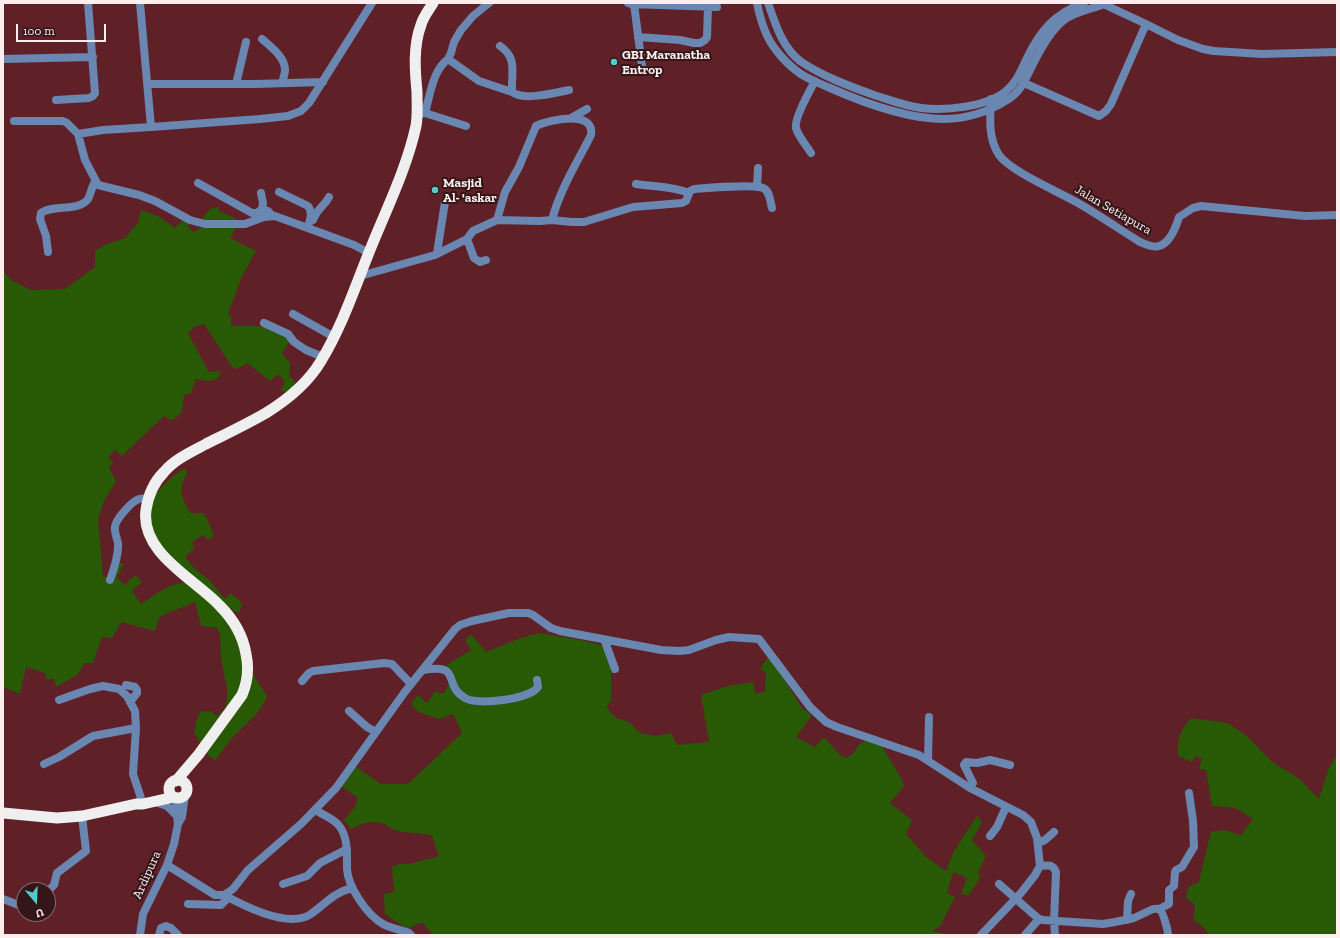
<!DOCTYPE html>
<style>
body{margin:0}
#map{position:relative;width:1340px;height:938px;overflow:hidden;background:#5f2027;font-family:"Zilla Slab",serif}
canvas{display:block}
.frame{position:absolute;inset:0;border:4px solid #feeeee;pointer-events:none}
.north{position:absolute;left:16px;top:882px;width:40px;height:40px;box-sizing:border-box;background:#321618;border:1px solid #846c6e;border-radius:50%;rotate:161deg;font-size:11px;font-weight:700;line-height:16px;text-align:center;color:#feeeee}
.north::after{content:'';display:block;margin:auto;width:14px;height:18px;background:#52cdcf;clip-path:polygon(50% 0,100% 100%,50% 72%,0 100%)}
.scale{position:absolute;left:16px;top:24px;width:90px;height:18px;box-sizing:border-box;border:2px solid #feeeee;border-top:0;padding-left:5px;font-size:12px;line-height:14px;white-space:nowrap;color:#feeeee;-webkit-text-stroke:3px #321618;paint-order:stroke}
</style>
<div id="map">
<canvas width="1340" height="938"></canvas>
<div class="frame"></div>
<div class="north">U</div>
<div class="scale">100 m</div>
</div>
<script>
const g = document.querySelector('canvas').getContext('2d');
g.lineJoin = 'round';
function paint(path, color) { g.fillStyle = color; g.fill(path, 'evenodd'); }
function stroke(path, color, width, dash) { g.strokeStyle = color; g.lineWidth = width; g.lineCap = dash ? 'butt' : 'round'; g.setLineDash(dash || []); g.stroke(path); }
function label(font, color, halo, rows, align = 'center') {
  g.font = font + ' "Zilla Slab",serif'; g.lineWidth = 4; g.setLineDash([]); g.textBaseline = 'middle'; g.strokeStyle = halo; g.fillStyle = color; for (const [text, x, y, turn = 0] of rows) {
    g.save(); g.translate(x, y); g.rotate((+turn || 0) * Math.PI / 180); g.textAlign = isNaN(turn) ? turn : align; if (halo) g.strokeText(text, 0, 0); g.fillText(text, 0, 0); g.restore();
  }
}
const green = new Path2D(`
 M218,207l1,4 17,8 1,6 -7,13 26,13 -14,25 -14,38 3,3v9h25l12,2 13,4 9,9 -8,12 8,10 -1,13 10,10 -10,8 -8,-4 3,-5v-5l-6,-6 -8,7 -23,-18 -10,6 -5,-2 -28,-43 -10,3 -6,6 21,39 9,-1 3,2c-6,11 -14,8 -25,6l-5,14 -7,2c-2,12 0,21 -13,25l-7,-4 -42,40 -7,-6 -7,7 5,6 -4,5 7,13 -12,20 -6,18 5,58h9l5,-14h7l-7,15 8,7 10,-10 7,7 -10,9 9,13c12,-8 30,-22 44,-21l-20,-26 -17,-34 6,-28 18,-18 13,-9 2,6c-10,17 -5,23 3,39h13l4,6 7,17 -6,4 -5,-5 -11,7 2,6 -9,9 8,10 17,14 15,18 5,-6 10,8 2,4 -3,8 -7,-3 -11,-9 31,58c-3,16 8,24 15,37 -5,15 -19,26 -30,37 -8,7 -14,18 -22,27l-5,-3 -16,-24 3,-14 3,-7 10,-1 7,5 8,-7 2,-9v-11l-6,-31 -1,-25 -4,-6h-9l-6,-2 -6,-23 -30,12 -6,4 -4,13 -34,-9 -9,16 -10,-1 -9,26h-8l-8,12 -21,12 -2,-8h-8l-1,-6 -19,-6 -6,27 -17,-7v-416l8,9 20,10 34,-1 30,-22v-16l10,-6 20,-7 13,-15 3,-13 17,6 17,12 9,-9 6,3 -2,5 6,5 9,-6v-8l7,-9z
 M538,633l39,6 27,7 7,19v36l-5,6 10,11 13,4 11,11 16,3 15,-3 6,12 32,-3 -8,-47 27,-9 25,-4 2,12 10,-2 1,-19 -6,-4 8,-12 16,22 18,29 10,7 -16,22 19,10 9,-10 16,18 7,3 7,-6 5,-8 13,-6 10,8 19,32 3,8 -14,17 22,17 -6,14 20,23 20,14 8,-20 23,-35 5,6 -10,18 14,16 -8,16 2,6 -11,17 -8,-1 6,-16 -14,-6 -6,21 8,4 -15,29 -8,5 19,4h-518l-11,-13 -15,7 -22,-15 -1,-20 10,-2 -2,-25 7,-3h10l30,-8 -7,-20c-11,-4 -22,-2 -34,-5 -6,-1 -9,-5 -14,-7 -10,-5 -24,0 -33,5l-7,-9 11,-13 3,-9 -18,-13 16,-18 25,17h27l54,-51 -9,-19 -14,5 -20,-7 -8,-8 7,-9 9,8 8,-12 8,3 11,-18 -9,-8 3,-4 23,-14 -6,-10 6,-6 15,18 35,-14z
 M1191,718l37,5 20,14 24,25 28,17 19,20 9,-29 9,-16v181h-128l-6,-8 -9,-7 1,-15 -9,-7 2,-11 11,-5 12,-50 13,-2 17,5 12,-16 -18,-11 -23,-2 -6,-36 -7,-1 3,-10 -7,-3 -3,6 -14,-6c-1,-17 2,-25 13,-38z`);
const minor = new Path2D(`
 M140,3l11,124 109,-8 28,-3 13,-5 8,-8 63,-100
 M628,3l3,1 86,3
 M757,3c3,15 9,35 19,47 6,8 14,16 22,22 9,7 21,11 32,16 34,15 76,31 114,31 21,0 45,-7 63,-19 14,-8 19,-22 26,-36 7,-14 19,-35 31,-44 12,-9 29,-11 42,-17
 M768,3c7,20 14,44 32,58 22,15 49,25 74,34 16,5 31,11 47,13 24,3 66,-1 85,-17 11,-9 15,-21 21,-33 13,-27 28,-45 57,-55
 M1101,3l45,21 32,16 25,9 11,2 48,3 75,-2
 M634,4l8,62
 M638,37l42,3 14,3h6l5,-3 2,-3 1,-30
 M262,39c9,8 23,18 23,31 0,4 -2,9 -3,13
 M500,46c18,12 11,27 12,46 12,9 42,1 57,-2
 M3,59l90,-2
 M448,59l3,-6 3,-11 7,-12 12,-14 16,-13
 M1024,83l75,33 7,-5 5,-7 35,-80
 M148,84h107l68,-2
 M236,84l10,-42
 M991,99c-1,20 -3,39 8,56 11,16 60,37 79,48 21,12 41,26 62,39 5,2 13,6 19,4 11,-3 17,-19 20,-29l14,-9 8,-2 104,10 32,-1
 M56,100l33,-2 4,-2 2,-3 -7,-90
 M425,113l41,13
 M418,115l7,-2c5,-18 8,-43 23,-54l31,22 33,11
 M571,118l16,-9
 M14,121h49l4,2 11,11
 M151,127l-48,3 -25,4 7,26 13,25 41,10 16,6 35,19 15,4h40l19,-7 11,-1 79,29 15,8
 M811,153c-5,-8 -13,-17 -15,-25 -2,-9 14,-38 19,-47
 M198,183l54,30h5l5,-4 6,2 4,4
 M636,184c18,3 36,2 53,9
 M757,187l1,-19
 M279,192l29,14c5,6 2,14 0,21
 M261,193l2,10 -1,6
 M313,220c4,-12 11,-13 16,-23
 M497,220l8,-28 14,-25 17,-41c13,-6 59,-17 55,9 -14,28 -31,54 -39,85
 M467,239l7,19 6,4 6,-2
 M48,252l-2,-16 -6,-17 1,-6c11,-9 38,-1 47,-14 2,-3 4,-13 7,-17
 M437,253l8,-51
 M360,276l75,-21 32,-16 6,-8 24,-11 43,1 12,-1 20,2h12l49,-15 49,-4 4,-2 4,-10 4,-2c13,-1 60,-5 69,-1 7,3 7,13 9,20
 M293,314l41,23
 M264,323l24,11 6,8 12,8 17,7
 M110,580c4,-11 9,-25 8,-37 -1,-5 -4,-11 -3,-16 0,-7 17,-26 24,-28 3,-1 7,0 10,0
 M604,639l11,30
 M423,670c40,-7 19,15 42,28 12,8 65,1 73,-11l-1,-7
 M302,681l7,-8 4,-2 71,-8 8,1 19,20
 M126,685l9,2 2,3v3l-7,9
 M59,700l31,-11 13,-3 16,3 8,7 8,15 1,17 -3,46 10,30
 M349,711l18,16 9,5
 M928,760l1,-43
 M44,764l15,-7 34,-21 43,-8
 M970,788l3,-5 -9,-18 2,-3 11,1 13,-3 20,5
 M175,797l3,27
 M155,802l12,4 9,9
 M315,810c8,5 20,9 25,17 8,11 7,28 7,42 1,18 20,46 36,55 7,4 18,6 26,9l2,2
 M990,836l7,-9 9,-20
 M1038,843l7,-3 9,-8
 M167,865l48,30h9l9,-6 15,-19 53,-46 35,-36 68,-95 51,-64 5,-4 12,-4 37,-8h19l5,2 18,13 9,3 101,19 18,1 10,-1 27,-10 13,-3 30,2 51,68 16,15 11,5 82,28 51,33 53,27 8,7 6,16 3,28 -5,9 -14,18 -40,42
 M1040,866c8,-1 13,-2 16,6l-2,49 1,14
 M283,884l24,-8 13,-13 27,-14
 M999,884l33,29 7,6 4,1 60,4 12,-2 19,-4 19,-9c3,0 4,-1 7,1 3,2 8,20 8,25
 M48,891l6,-6 3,-12 29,-22 -4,-35
 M224,895c20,11 65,34 87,19 14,-10 24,-22 41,-26
 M3,899l21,8
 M188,904l33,1 8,-8
 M1159,909l10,-5v-14l5,-4 1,-14 1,-2 6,-3 12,-20 -1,-26 -4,-28
 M1127,920l1,-19 3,-7
 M140,935l3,-21 24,-49 7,-21 4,-20 4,-7 3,-22
 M159,935l2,-7 5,-2 5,2 7,7
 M1025,935l14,-16`);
const highway = new Path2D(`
 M169 789a9 9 0 1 1 18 0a9 9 0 1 1-18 0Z
 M176,781l23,-27 43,-59c6,-14 7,-27 4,-41 -3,-18 -13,-35 -26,-48 -25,-27 -80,-53 -74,-96 2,-14 8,-28 18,-38 11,-13 27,-20 42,-28 20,-10 41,-20 60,-31 21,-13 42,-30 55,-52 22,-36 35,-77 51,-116 16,-39 35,-78 44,-119 2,-11 1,-22 1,-34 -2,-21 -4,-46 4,-67 2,-8 8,-15 12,-22
 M3,813l54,5 25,-2 54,-12h7l31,-7`);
const markers = [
 [614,62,4,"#52cdcf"],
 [435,190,4,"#52cdcf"]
];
const poiNames = [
 ["GBI Maranatha",622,55],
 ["Entrop",622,70],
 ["Masjid",443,183],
 ["Al- 'askar",443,198]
];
const streetNames = [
 ["Jalan Setiapura",1113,210,30],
 ["Ardipura",147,875,-66]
];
paint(green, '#285a05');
stroke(minor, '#6987b1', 8);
stroke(highway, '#efefef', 11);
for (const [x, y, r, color] of markers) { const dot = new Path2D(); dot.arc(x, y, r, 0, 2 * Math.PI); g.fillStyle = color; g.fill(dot); stroke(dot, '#321618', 1.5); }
label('bold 13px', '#feeeee', '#321618', poiNames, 'left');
label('13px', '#feeeee', '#321618', streetNames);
</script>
